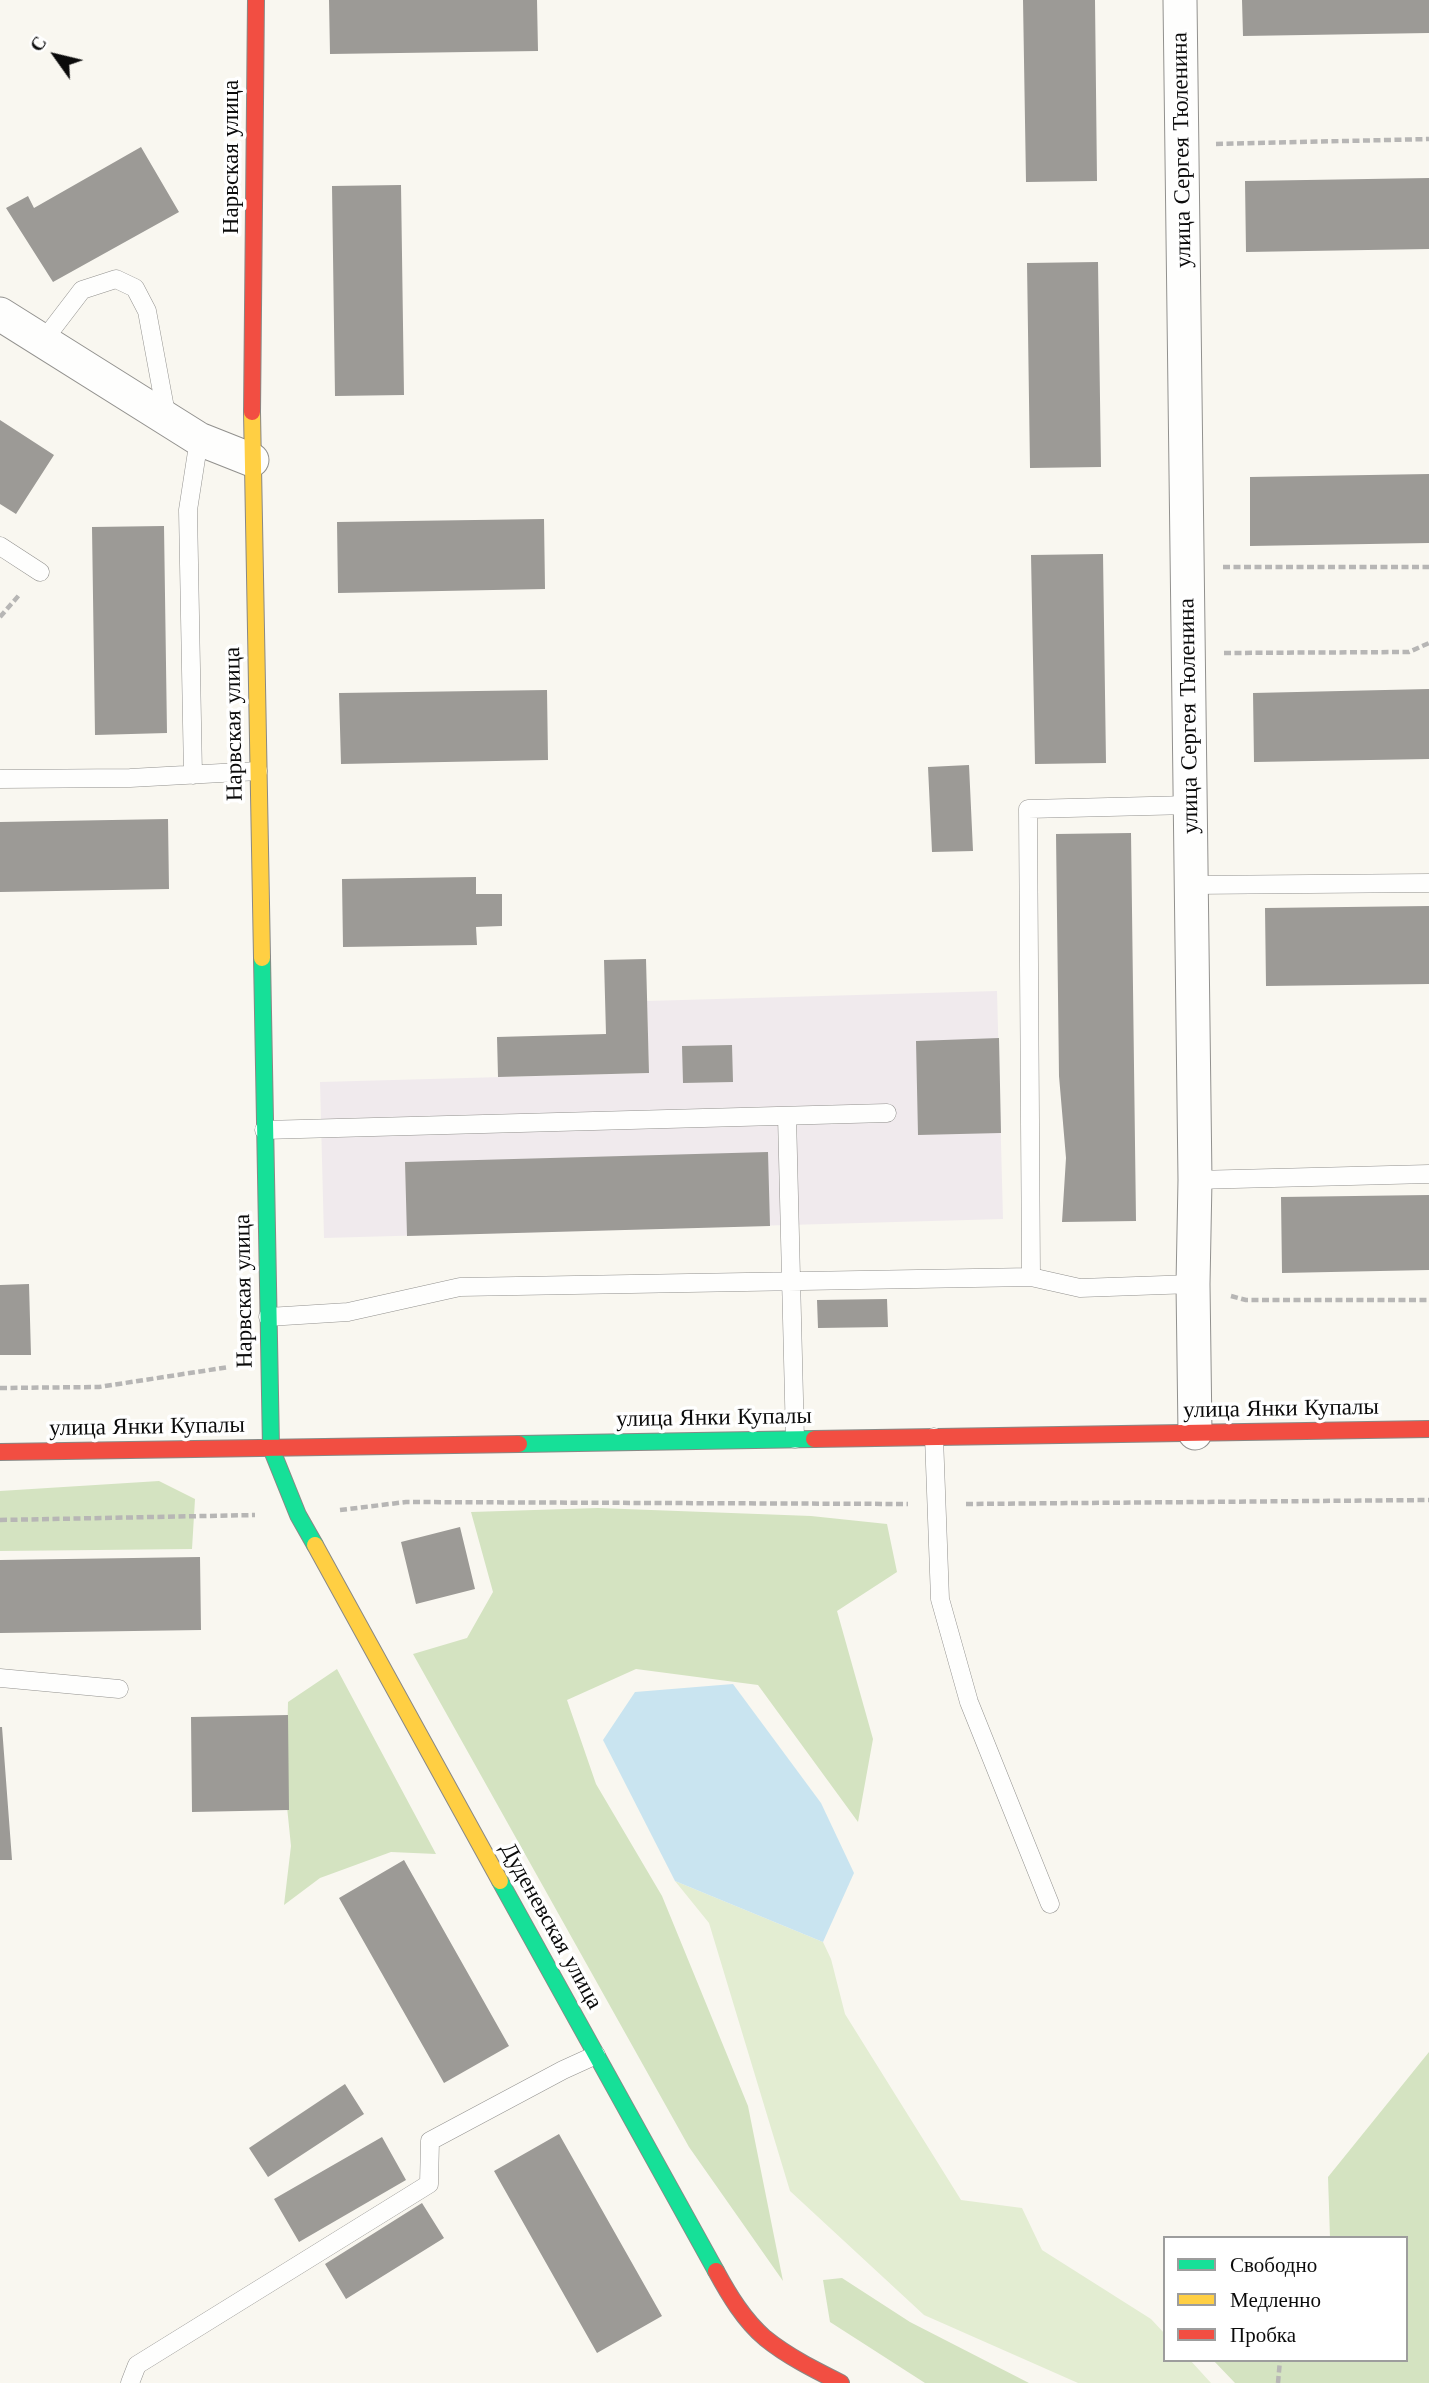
<!DOCTYPE html>
<meta charset="utf-8">
<style>
body{margin:0}
#map{position:relative;width:1429px;height:2383px;overflow:hidden;background:#f9f7f0;font-family:"Libre Baskerville",serif}
canvas{display:block}
.legend{position:absolute;left:1163px;top:2236px;width:245px;height:126px;box-sizing:border-box;background:#fff;border:2px solid #9d9d9d;margin:0;padding:9px 12px;list-style:none;font-size:21px;color:#0b0b0b}
.legend li{display:flex;align-items:center;gap:14px;height:35px}
.legend b{width:35px;border:2px solid #9d9d9d}
.north{position:absolute;left:21px;top:21px;width:70px;height:70px;-webkit-text-stroke:5px #fff;paint-order:stroke;rotate:304deg;font-size:19px;font-weight:700;line-height:28px;text-align:center;color:#0b0b0b}
.north::after{content:'';display:block;margin:auto;width:24px;height:32px;background:#0b0b0b;clip-path:polygon(50% 0,100% 100%,50% 72%,0 100%)}
</style>
<div id="map">
<canvas width="1429" height="2383"></canvas>
<ul class="legend">
<li><b style="height:9px;background:#16e098"></b>Свободно</li>
<li><b style="height:9px;background:#ffcf43"></b>Медленно</li>
<li><b style="height:9px;background:#f24e42"></b>Пробка</li>
</ul>
<div class="north">С</div>
</div>
<script>
const g = document.querySelector('canvas').getContext('2d');
g.lineJoin = 'round';
function paint(path, color) { g.fillStyle = color; g.fill(path, 'evenodd'); }
function stroke(path, color, width, dash) { g.strokeStyle = color; g.lineWidth = width; g.lineCap = dash ? 'butt' : 'round'; g.setLineDash(dash || []); g.stroke(path); }
function label(font, color, halo, rows, align = 'center') {
  g.font = font + ' "Libre Baskerville",serif'; g.lineWidth = 7; g.setLineDash([]); g.textBaseline = 'middle'; g.strokeStyle = halo; g.fillStyle = color; for (const [text, x, y, turn = 0] of rows) {
    g.save(); g.translate(x, y); g.rotate((+turn || 0) * Math.PI / 180); g.textAlign = isNaN(turn) ? turn : align; if (halo) g.strokeText(text, 0, 0); g.fillText(text, 0, 0); g.restore();
  }
}
const industrial = new Path2D(`
 M997,991l6,228 -679,19 -4,-156 329,-9 -2,-72z`);
const green = new Path2D(`
 M675,1881l148,61 8,17 14,55 116,186 61,8 20,42 109,69 14,15v26h25l21,23h-133l-154,-68 -134,-124 -81,-268z`);
const forest = new Path2D(`
 M159,1481l36,18 -3,50 -192,2v-60z
 M598,1508l213,8 76,8 10,48 -60,39 36,128 -15,83 -100,-137 -122,-16 -69,31 29,84 66,112 86,210 35,175 -94,-134 -276,-493 54,-16 26,-46 -22,-80z
 M337,1669l99,185 -45,-2 -71,26 -36,27 7,-59 -5,-49 2,-95z
 M1429,2052v331h-194l-22,-23h193v-122h-76l-2,-61z
 M842,2278l68,44 119,61h-104l-95,-61 -7,-42z`);
const water = new Path2D(`
 M733,1684l88,119 33,70 -31,69 -148,-61 -72,-141 32,-48z`);
const building = new Path2D(`
 M329,0h208l1,51 -208,3z
 M1023,0h72l2,181 -71,1z
 M1242,0h187v33l-186,3z
 M141,147l38,65 -126,70 -47,-74 22,-12 6,12z
 M1429,178v71l-183,3 -1,-71z
 M401,185l3,210 -69,1 -3,-210z
 M1098,262l3,205 -71,1 -3,-205z
 M0,420l54,35 -38,59 -16,-10z
 M1429,474v69l-179,3v-69z
 M544,519l1,70 -207,4 -1,-71z
 M164,526l3,207 -72,2 -3,-208z
 M1103,554l3,209 -71,1 -4,-209z
 M1429,689v70l-175,3 -1,-69z
 M547,690l1,70 -207,4 -2,-71z
 M969,765l4,86 -41,1 -4,-85z
 M168,819l1,70 -169,3v-70z
 M1131,833l5,388 -74,1 4,-64 -7,-82 -3,-242z
 M476,877v17h26v32l-26,1 1,18 -134,2 -1,-68z
 M1429,906v78l-163,2 -1,-78z
 M646,959l3,114 -151,4 -1,-40 109,-3 -2,-74z
 M999,1038l2,95 -83,2 -2,-94z
 M732,1045l1,37 -50,1 -1,-37z
 M768,1152l2,74 -363,10 -2,-74z
 M1429,1195v75l-147,3 -1,-76z
 M29,1284l2,71h-31v-70z
 M887,1299l1,28 -70,1 -1,-28z
 M460,1527l15,62 -59,15 -15,-62z
 M200,1557l1,73 -201,3v-73z
 M288,1715l1,95 -97,2 -1,-95z
 M0,1727h2l10,133h-12z
 M404,1860l105,186 -65,37 -105,-185z
 M345,2084l19,30 -96,63 -19,-29z
 M559,2134l103,182 -65,37 -103,-182z
 M382,2137l24,43 -107,62 -25,-43z
 M422,2203l22,35 -98,61 -21,-35z`);
const path = new Path2D(`
 M1216,144l213,-5
 M1223,567h206
 M0,617l20,-23
 M1224,653l185,-1 20,-9
 M1231,1296l15,4h183
 M0,1388l99,-1 130,-20
 M966,1504l463,-4
 M340,1510l66,-8 502,2
 M0,1520l255,-5
 M1278,2383l2,-23`);
const lane = new Path2D(`
 M43,341l39,-51 34,-11 19,9 12,23 20,108
 M0,546l40,26
 M193,775l-5,-265 11,-71
 M0,779l130,-1 128,-7
 M1191,885l238,-2
 M787,1116l8,323
 M264,1130l623,-17
 M1195,1180l234,-6
 M1031,1277l-3,-468 162,-4
 M268,1317l80,-5 112,-25 571,-10 49,11 113,-4
 M934,1437l6,162 29,103 81,202
 M0,1678l119,11
 M130,2383l7,-18 292,-181 1,-43 133,-71 33,-15`);
const street = new Path2D(`
 M1180,0l15,1180 -2,104 2,149
 M0,314l199,125 53,21`);
const fast = new Path2D(`
 M262,958l9,490 27,67 17,30
 M519,1444l295,-5
 M500,1881l216,390`);
const slow = new Path2D(`
 M252,412l10,546
 M315,1545l185,336`);
const jam = new Path2D(`
 M252,412l4,-412
 M814,1439l615,-10
 M0,1452l519,-8
 M716,2271c13,24 28,49 49,67 22,18 50,32 76,45`);
const streetNames = [
 ["улица Сергея Тюленина",1182,150,-91],
 ["Нарвская улица",232,157,-90],
 ["улица Сергея Тюленина",1189,716,-91],
 ["Нарвская улица",234,724,-91],
 ["Нарвская улица",244,1291,-91],
 ["улица Янки Купалы",1281,1409,-1],
 ["улица Янки Купалы",714,1418,-1],
 ["улица Янки Купалы",147,1427,-1],
 ["Дуденевская улица",551,1926,61]
];
paint(industrial, '#f0eaed');
paint(green, '#e3edd2');
paint(forest, '#d4e3c1');
paint(water, '#c9e4f0');
paint(building, '#9c9a96');
stroke(lane, '#92918e', 19);
stroke(street, '#92918e', 35);
stroke(fast, '#898885', 18);
stroke(slow, '#898885', 18);
stroke(jam, '#898885', 18);
stroke(path, '#b7b6b5', 4.5, [7, 3.5]);
stroke(lane, '#fefefd', 18);
stroke(street, '#fefefd', 33);
stroke(fast, '#16e098', 16);
stroke(slow, '#ffcf43', 16);
stroke(jam, '#f24e42', 16);
label('23px', '#0b0b0b', '#fff', streetNames);
</script>
